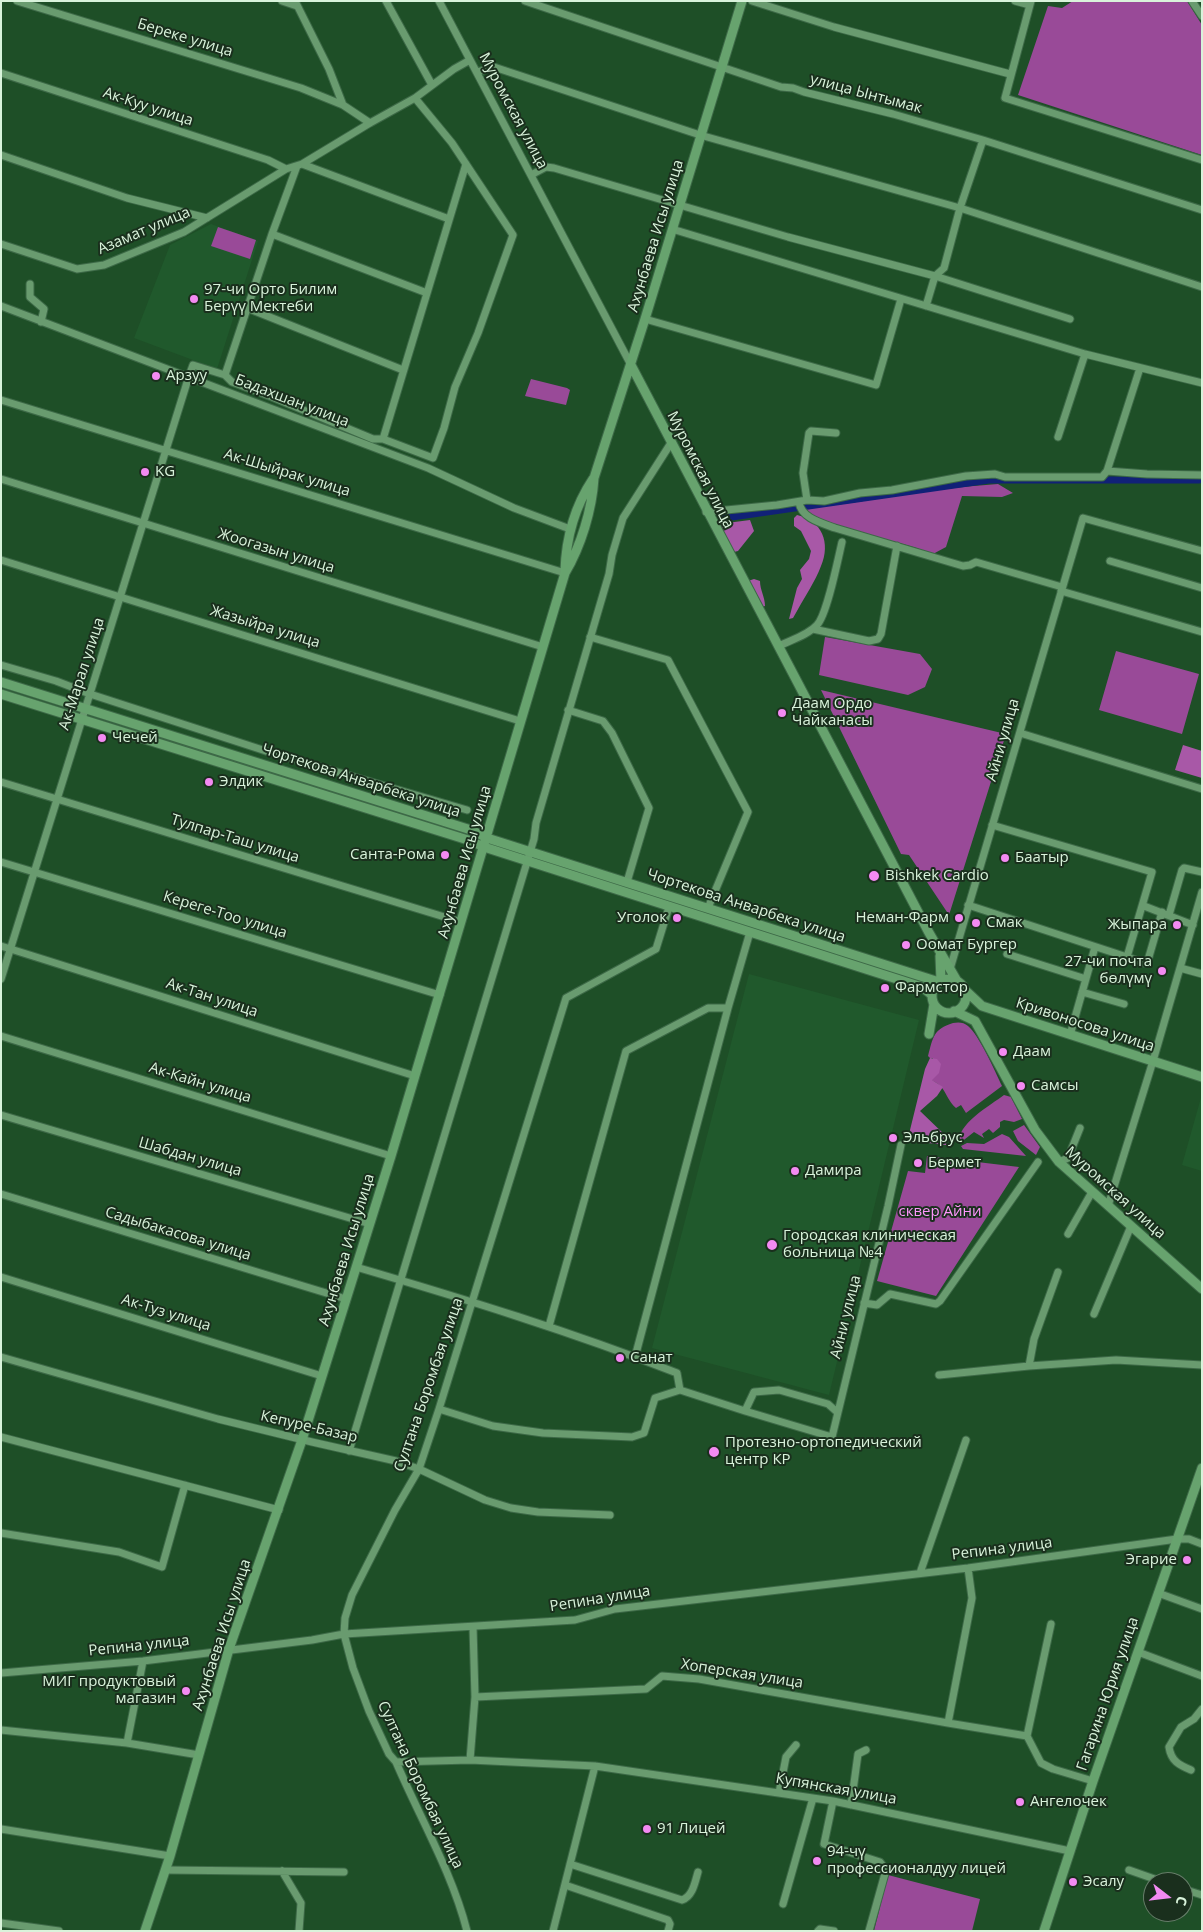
<!DOCTYPE html>
<meta charset="utf-8">
<style>
body{margin:0}
#map{position:relative;width:1203px;height:1932px;overflow:hidden;background:#1e4f27;font-family:"Open Sans",sans-serif}
canvas{display:block}
.frame{position:absolute;inset:0;border:2px solid #d9f3db;pointer-events:none}
.north{position:absolute;left:1143px;top:1872px;width:50px;height:50px;box-sizing:border-box;background:#1a2f1d;border:1px solid #667d69;border-radius:50%;rotate:106deg;font-size:14px;font-weight:700;line-height:20px;text-align:center;color:#d9f3db}
.north::after{content:'';display:block;margin:auto;width:18px;height:22px;background:#f38af2;clip-path:polygon(50% 0,100% 100%,50% 72%,0 100%)}
</style>
<div id="map">
<canvas width="1203" height="1932"></canvas>
<div class="frame"></div>
<div class="north">С</div>
</div>
<script>
const g = document.querySelector('canvas').getContext('2d');
g.lineJoin = 'round';
function paint(path, color) { g.fillStyle = color; g.fill(path, 'evenodd'); }
function stroke(path, color, width, dash) { g.strokeStyle = color; g.lineWidth = width; g.lineCap = dash ? 'butt' : 'round'; g.setLineDash(dash || []); g.stroke(path); }
function label(font, color, halo, rows, align = 'center') {
  g.font = font + ' "Open Sans",sans-serif'; g.lineWidth = 4; g.setLineDash([]); g.textBaseline = 'middle'; g.strokeStyle = halo; g.fillStyle = color; for (const [text, x, y, turn = 0] of rows) {
    g.save(); g.translate(x, y); g.rotate((+turn || 0) * Math.PI / 180); g.textAlign = isNaN(turn) ? turn : align; if (halo) g.strokeText(text, 0, 0); g.fillText(text, 0, 0); g.restore();
  }
}
const built = new Path2D(`
 M211,224l47,17 -41,128 -83,-31 36,-93z
 M749,974l170,46 -90,375 -177,-47z
 M1202,1094v77l-20,-6z`);
const green = new Path2D(`
 M1073,1h114l15,24v130l-184,-60 30,-89 14,2z
 M218,227l38,13 -6,19 -39,-13z
 M531,379l36,9 3,2 -4,15 -41,-9z
 M998,484l15,9 -11,4 -40,-1 -16,51 -13,7c-8,-2 -15,-6 -23,-8 -31,-10 -83,-14 -107,-37 65,-7 130,-21 195,-25z
 M825,637l95,17 12,15 -7,18 -17,8 -89,-20z
 M1116,651l83,23 -17,60 -83,-24z
 M821,690l185,44 -57,181 -40,-60 -8,-1z
 M953,1023c5,-1 11,-1 15,3 11,9 27,45 34,60l-36,27 -5,-8 -5,3c-12,-11 -8,-20 -25,-28l2,-22h-3l-2,-2c5,-18 5,-27 25,-33z
 M1004,1095l7,2 11,22 -8,3 -10,-2 -4,2v5l-7,6 -4,-4 -7,5 2,4 -10,-6 -14,11c-5,-18 31,-38 44,-48z
 M1024,1125l16,22 -4,8 -18,-14 -5,-10z
 M1002,1134l7,3 17,19 -63,-7 -2,-3 6,-3 17,1z
 M927,1156l92,11 -83,129 -59,-15 31,-110 17,2z
 M888,1875l92,24 -8,32h-98z`);
const forest = new Path2D(`
 M797,515c25,5 34,28 24,51 -6,16 -16,30 -24,45l-4,7 -4,1 8,-31 5,-9 -2,-9 9,-11 2,-8 -10,-20 -7,-5v-8z
 M750,520l4,11 -16,20 -4,1 -15,-28z
 M754,579l6,2c0,9 5,16 5,25l-3,1 -14,-26z
 M1183,745l19,6v27l-27,-8z
 M930,1058l7,1 4,5 -2,9 -7,7 11,7 -6,9 -17,15 27,26 -1,8 -27,-3 -8,-5 -1,-7 15,-61z`);
const canal = new Path2D(`
 M725,518l264,-38h210`);
const minor = new Path2D(`
 M17,1l284,87 42,17
 M282,1l15,5
 M295,1l34,68 14,36 27,18
 M386,1l46,84
 M439,1l192,364
 M525,1l256,86 12,1 11,4 89,22 90,26 219,70
 M752,1l82,26 176,47
 M1015,1l15,4
 M1031,1l-26,97 197,62
 M1192,1l10,15
 M477,72l17,-5 206,68 260,73 242,79
 M1,73l267,87 18,9
 M1,155l126,43 80,20
 M302,164l147,55
 M297,166l-25,68 -47,141 7,7 40,15 101,42h10l50,19 11,-30 11,-41 23,-54 35,-98 -61,-92 -37,-45
 M531,175l15,-8 8,1 234,69 147,39 135,43
 M672,229l413,125 117,29
 M272,234l155,59
 M1,244l76,25 27,-4 80,-33 102,-63 16,-5 68,-41 45,-25 39,-29 16,-9
 M30,284v13l14,12 -3,13
 M1,306l427,162 86,40 56,21
 M926,306l9,-30 9,-8 16,-60 23,-68
 M247,308l156,62
 M645,319l231,66 25,-86
 M1140,368l-33,103 40,3 55,1
 M1,400l564,173
 M1058,437l27,-83
 M383,439l83,-275
 M1,479l542,168
 M807,500l-4,-27 6,-40 2,-2 25,2
 M799,502c2,16 22,21 36,26l128,38 7,-1 6,-3 86,25
 M706,512l71,-7 30,-5 17,1 36,-8 32,-3 74,-14 29,-2 10,3h97l5,-6
 M1,560l519,161
 M1110,561l92,27
 M1061,591l141,41
 M813,629l56,12 9,-2 3,-5 16,-88
 M590,637l78,23 80,152 -40,96
 M779,646c12,-6 29,-11 38,-21 10,-10 21,-66 25,-83
 M1,665l55,16 34,13 179,58 198,58
 M568,710l35,11 9,12 37,75 -22,74
 M1020,733l182,56
 M1,782l460,140
 M1,862l439,133
 M968,905l159,52 25,-85 -160,-47
 M1144,906l49,19
 M1169,915l13,-45 2,-2 18,4
 M1,946l414,130
 M1007,954l79,25
 M1127,957l17,6 4,-3 14,-48
 M1180,968l22,6
 M950,969l133,-451 119,33
 M1,979l188,-603 4,-11 32,10
 M1082,992l42,12
 M1070,1035l25,-88
 M1,1036l390,120
 M1,1115l369,109
 M1059,1162l9,-4 12,-30
 M1,1194l345,105
 M1108,1206l45,-145 49,-169
 M1068,1234l24,-42
 M356,1267c109,32 216,65 321,106l3,17 65,21
 M1,1277l321,99
 M864,1303l13,2 13,-11 46,10 4,-3 98,-139
 M1094,1314l37,-88
 M549,1326l77,-275 82,-43h20
 M1,1357l217,62 94,23 84,19 23,8 66,31 26,8 27,4 72,3
 M635,1357l93,-349 22,-76
 M1029,1366l5,-27 24,-67
 M939,1375l90,-9 87,-6 86,5
 M439,1409l54,17 50,7 89,4 12,-4 11,-35 25,-8
 M837,1412l-9,-8 -49,-14 -25,2 -9,19 87,26 56,-231 13,-61
 M1,1437l278,73
 M349,1451l185,-612 2,-16 73,-249 3,-19 11,-37 48,-75
 M1,1533l118,19 43,15 23,-82
 M920,1573l46,-133
 M1158,1593l44,16
 M1138,1652l64,24
 M1,1673l142,-12 169,-21 32,-6 231,-14 40,-11 353,-41 209,-29h12l13,5
 M475,1697l171,-8 16,-13 37,3 249,44 24,-125 -4,-30
 M948,1723l79,13 24,-112
 M1,1730l126,13 72,12
 M1027,1736l14,27 12,6 40,12
 M127,1743l16,-82
 M470,1760l5,-63 -2,-70
 M396,1762l74,-2 125,6 238,35 237,50
 M1191,1770c-12,-5 -20,-9 -22,-23l12,-20 13,-8 8,-10
 M779,1793l7,-36 10,-12
 M833,1801l-9,43 56,18 6,8 -17,61
 M851,1805l7,-51 8,-4
 M1,1829l169,27
 M570,1864l112,36c11,-4 13,-18 16,-28
 M165,1870l179,2
 M1129,1870l34,12
 M282,1871l19,32 -2,28
 M565,1885l103,35 2,4 -2,7
 M1183,1889l19,6
 M783,1904l30,-106
 M1,1923l58,8
 M467,1931c-15,-59 -47,-113 -71,-169l-7,-8 -20,-43 -16,-43 -9,-34 1,-16 7,-23 43,-85 24,-41 20,-60 127,-411 90,-49 13,-42
 M553,1931l42,-165
 M818,1931l2,-2 14,2`);
const major = new Path2D(`
 M631,365l297,566 29,50
 M565,571c1,-33 10,-65 28,-92
 M1,682l470,148 16,8 452,144
 M1,694l467,146 16,7 438,140 10,8
 M940,956l1,25
 M932 996a17 17 0 1 1 34 0a17 17 0 1 1-34 0Z
 M965,990l17,16 220,71
 M954,1011l21,10 60,109 24,32 143,127
 M929,1034l5,-30
 M145,1931l25,-75 59,-207 73,-209 89,-284 174,-583c16,-27 27,-63 29,-95l51,-159 97,-318
 M1044,1931l49,-150 109,-313`);
const markers = [
 [194,299,5,"#f38af2"],
 [156,376,5,"#f38af2"],
 [145,472,5,"#f38af2"],
 [782,713,5,"#f38af2"],
 [102,738,5,"#f38af2"],
 [209,782,5,"#f38af2"],
 [445,855,5,"#f38af2"],
 [1005,858,5,"#f38af2"],
 [874,876,6,"#f38af2"],
 [677,918,5,"#f38af2"],
 [959,918,5,"#f38af2"],
 [976,923,5,"#f38af2"],
 [1177,925,5,"#f38af2"],
 [906,945,5,"#f38af2"],
 [1162,971,5,"#f38af2"],
 [885,988,5,"#f38af2"],
 [1003,1052,5,"#f38af2"],
 [1021,1086,5,"#f38af2"],
 [893,1138,5,"#f38af2"],
 [918,1163,5,"#f38af2"],
 [795,1171,5,"#f38af2"],
 [772,1245,6,"#f38af2"],
 [620,1358,5,"#f38af2"],
 [714,1452,6,"#f38af2"],
 [1187,1560,5,"#f38af2"],
 [186,1691,5,"#f38af2"],
 [1020,1802,5,"#f38af2"],
 [647,1829,5,"#f38af2"],
 [817,1861,5,"#f38af2"],
 [1073,1882,5,"#f38af2"]
];
const streetNames = [
 ["Береке улица",185,38,17],
 ["улица Ынтымак",866,94,15],
 ["Ак-Куу улица",148,107,18],
 ["Муромская улица",513,111,62],
 ["Азамат улица",144,231,-23],
 ["Ахунбаева Исы улица",656,236,-73],
 ["Бадахшан улица",292,401,21],
 ["Муромская улица",700,470,63],
 ["Ак-Шыйрак улица",287,473,17],
 ["Жоогазын улица",276,551,17],
 ["Жазыйра улица",265,627,17],
 ["Ак-Марал улица",82,674,-72],
 ["Айни улица",1003,740,-74],
 ["Чортекова Анварбека улица",361,781,18],
 ["Тулпар-Таш улица",235,839,17],
 ["Ахунбаева Исы улица",465,862,-74],
 ["Чортекова Анварбека улица",746,906,18],
 ["Кереге-Тоо улица",225,915,17],
 ["Ак-Тан улица",212,998,18],
 ["Кривоносова улица",1085,1025,18],
 ["Ак-Кайн улица",200,1083,17],
 ["Шабдан улица",190,1157,16],
 ["Муромская улица",1115,1193,42],
 ["Садыбакасова улица",178,1234,17],
 ["Ахунбаева Исы улица",347,1250,-73],
 ["Ак-Туз улица",166,1313,17],
 ["Айни улица",846,1317,-76],
 ["Султана Боромбая улица",429,1385,-71],
 ["Кепуре-Базар",309,1427,13],
 ["Репина улица",1002,1549,-7],
 ["Репина улица",600,1599,-9],
 ["Ахунбаева Исы улица",222,1635,-72],
 ["Репина улица",139,1646,-6],
 ["Хоперская улица",742,1674,9],
 ["Гагарина Юрия улица",1108,1694,-71],
 ["Султана Боромбая улица",420,1785,65],
 ["Купянская улица",836,1789,10]
];
const poiNames = [
 ["97-чи Орто Билим",204,290],
 ["Берүү Мектеби",204,307],
 ["Арзуу",166,376],
 ["KG",155,472],
 ["Даам Ордо",792,704],
 ["Чайканасы",792,721],
 ["Чечей",112,738],
 ["Элдик",219,782],
 ["Санта-Рома",435,855,"right"],
 ["Баатыр",1015,858],
 ["Bishkek Cardio",885,876],
 ["Уголок",667,918,"right"],
 ["Неман-Фарм",949,918,"right"],
 ["Смак",986,923],
 ["Жыпара",1167,925,"right"],
 ["Оомат Бургер",916,945],
 ["27-чи почта",1152,962,"right"],
 ["бөлүмү",1152,979,"right"],
 ["Фармстор",895,988],
 ["Даам",1013,1052],
 ["Самсы",1031,1086],
 ["Эльбрус",903,1138],
 ["Бермет",928,1163],
 ["Дамира",805,1171],
 ["Городская клиническая",783,1236],
 ["больница №4",783,1253],
 ["Санат",630,1358],
 ["Протезно-ортопедический",725,1443],
 ["центр КР",725,1460],
 ["Эгарие",1177,1560,"right"],
 ["МИГ продуктовый",176,1682,"right"],
 ["магазин",176,1699,"right"],
 ["Ангелочек",1030,1802],
 ["91 Лицей",657,1829],
 ["94-чү",827,1852],
 ["профессионалдуу лицей",827,1869],
 ["Эсалу",1083,1882]
];
const parkNames = [
 ["сквер Айни",940,1212]
];
paint(built, '#20592c');
paint(green, '#994a98');
paint(forest, '#a858a7');
stroke(canal, '#112177', 7);
stroke(minor, '#3d6947', 9);
stroke(major, '#3d6947', 11);
stroke(minor, '#699b6f', 7);
stroke(major, '#67a36e', 9);
for (const [x, y, r, color] of markers) { const dot = new Path2D(); dot.arc(x, y, r, 0, 2 * Math.PI); g.fillStyle = color; g.fill(dot); stroke(dot, '#1a2f1d', 2); }
label('15px', '#d9f3db', '#1a2f1d', streetNames);
label('15px', '#d9f3db', '#1a2f1d', poiNames, 'left');
label('15px', '#fe96fc', '#1a2f1d', parkNames);
</script>
